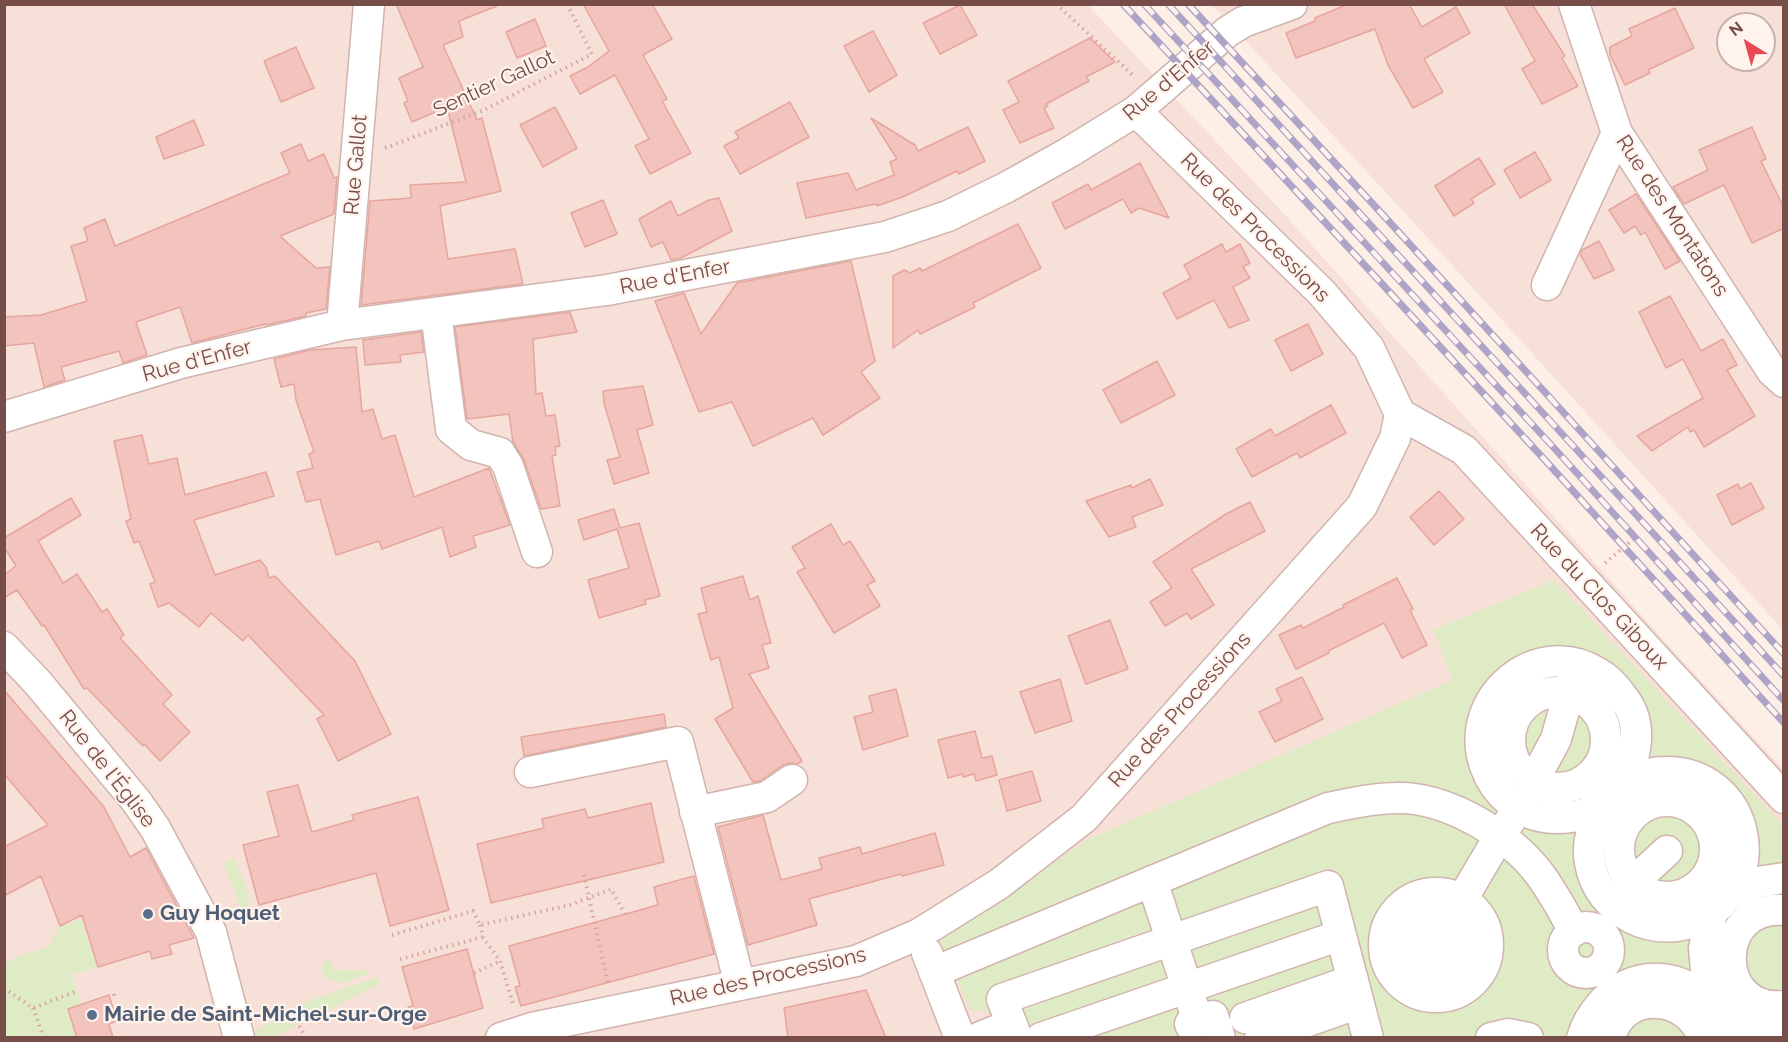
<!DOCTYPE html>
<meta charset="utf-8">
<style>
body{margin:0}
#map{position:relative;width:1788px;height:1042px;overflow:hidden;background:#fdeee6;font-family:Raleway,sans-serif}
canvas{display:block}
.frame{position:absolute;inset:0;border:6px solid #774d4a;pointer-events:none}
.north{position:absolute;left:1716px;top:12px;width:60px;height:60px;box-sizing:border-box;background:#fff3ed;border:2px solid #c9b1ac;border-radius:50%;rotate:323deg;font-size:16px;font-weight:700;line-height:24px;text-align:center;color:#774d4a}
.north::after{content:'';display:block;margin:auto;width:21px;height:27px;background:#e84952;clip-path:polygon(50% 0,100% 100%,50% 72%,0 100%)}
</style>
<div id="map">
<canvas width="1788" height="1042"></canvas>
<div class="frame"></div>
<div class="north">N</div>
</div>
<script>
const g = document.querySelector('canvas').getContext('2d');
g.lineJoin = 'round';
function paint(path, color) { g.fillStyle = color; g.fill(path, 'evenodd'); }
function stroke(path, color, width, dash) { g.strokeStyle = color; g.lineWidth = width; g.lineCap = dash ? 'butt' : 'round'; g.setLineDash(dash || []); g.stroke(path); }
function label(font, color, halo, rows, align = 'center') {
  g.font = font + ' Raleway,sans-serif'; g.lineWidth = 4.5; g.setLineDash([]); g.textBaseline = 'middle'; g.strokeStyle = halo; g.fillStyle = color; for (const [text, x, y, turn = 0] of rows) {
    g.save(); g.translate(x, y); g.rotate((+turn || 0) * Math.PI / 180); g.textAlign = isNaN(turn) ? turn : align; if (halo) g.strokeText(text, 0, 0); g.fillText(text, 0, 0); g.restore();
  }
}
const residential = new Path2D(`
 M5,5h1083l198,211 382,429 115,124v268l-1778,1z
 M1212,5h571v625l-379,-418zM1728,24h36v36h-36z`);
const green = new Path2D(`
 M1554,580l229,245v212h-781c-6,-14 -12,-30 -31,-27l-31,-69 149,-102 364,-159 -20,-50z
 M234,858l11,26 7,31 -8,5 -8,-26 -13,-31z
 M81,919l17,48 -26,8 9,30 -13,4 8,26 7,2 -78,1v-75l16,-8 28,-8 11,-20z
 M330,958l4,12h32l2,4 -24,9 -19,-4 -4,-13z
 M377,977l4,6 -79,41 -8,-16 12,-6z
 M287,1012l8,15 -20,10h-20l-1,-5z`);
const building = new Path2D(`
 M396,4h101v2l-38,15 4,16 -20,8 34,75 5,-2 19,73 -61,15 8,53 67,-10 8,35 -162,21 9,-104 41,-3 -1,-13 56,-3 -19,-75 -35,15 -8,-19 4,-2 -9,-23 24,-11z
 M583,4h69l20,35 -29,16 24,44 -5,2 29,52 -41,21 -15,-28 14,-7 -34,-64 -35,19 -10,-18 18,-9 21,-16z
 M1348,4h61l13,23 34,-20 14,26 -46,26 19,33 -30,16 -25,-43 -13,-36 -79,29 -10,-25 29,-12v-3z
 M1504,4h28l33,52 -3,2 16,28 -36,18 -20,-35 13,-8z
 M960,5l17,30 -37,19 -17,-31z
 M1675,8l19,40 -46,22 2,3 -25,12 -15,-30v-8l22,-11 -3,-7z
 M535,19l11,27 -29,12 -11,-26z
 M873,31l24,44 -28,17 -25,-46z
 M1090,38l25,24 -29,15 3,4 -43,23 2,2 -4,2 10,20 -34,15 -17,-33 16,-8 -11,-21z
 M296,47l18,41 -33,14 -17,-41z
 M790,102l19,35 -69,37 -16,-28 15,-8 -4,-6z
 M555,107l22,41 -34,19 -23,-42z
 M871,118l44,27 3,6 50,-24 17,34 -26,13 -2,-3 -52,25 -28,10 -1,-2 -70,14 -9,-35 51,-10 8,17 38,-15 -4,-13 7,-3z
 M194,120l10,25 -40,14 -8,-22z
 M1752,127l14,32 -5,2 23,47v20l-32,15 -28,-58 -40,19 -11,-17 35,-17 -9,-20z
 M301,144l7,17 16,-7 10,24 3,-1 -3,37 -54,22 36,32 14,-1 -4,42 -20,4v3l-40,9 -1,-1 -73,19 -12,-36 -44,15 11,33 -24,8 -4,-12 -58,16 4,13 -21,7 -10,-44 -30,3v-29l37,-2 46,-14 -16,-55 17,-5 -4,-13 21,-9 10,27 175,-73 -9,-20z
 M1535,152l16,28 -31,18 -16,-28z
 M1479,158l16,26 -24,15 3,4 -20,13 -19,-30z
 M1140,163l29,55 -30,-10 -8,5 -8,-14 -58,30 -13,-26 36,-19 3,6z
 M1636,194l44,67 -15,8 -20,-37 -4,3 -6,-9 -11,7 -15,-23z
 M719,198l13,33 -51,27 -10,2 -8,-18 -12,5 -12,-28 32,-18 7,15 31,-16z
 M603,200l14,34 -32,13 -14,-34z
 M1018,224l23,44 -68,35 2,4 -55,27 -2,-4 -25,18v-72l11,-6 6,3 10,-5 2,3z
 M1599,241l15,29 -20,9 -14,-25 2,-4z
 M1222,244l4,8 14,-8 10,19 -7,4 7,11 -17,9 16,33 -20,8 -15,-28 -37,19 -14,-26 28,-15 -7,-13z
 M851,261l24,100 -14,11 19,26 -57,37 -10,-17 -60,28 -21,-44 -33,10 -44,-111 29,-8 17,41 36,-51z
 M1670,296l31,55 22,-12 14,26 -10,5 28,46 -51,31 -10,-17 -4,2 -2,-5 -36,24 -15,-15 66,-38 -20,-39 -17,9 -27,-56z
 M570,312l7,20 -44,7 3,55 6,-1 4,23 9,-1 5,31 -5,1 1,8 -4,1 8,50 -19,3 -17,-49 -11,-18 -4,-28 -42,5 -12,-92z
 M1308,324l15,30 -32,17 -16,-31z
 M421,332l3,20 -24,3 1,7 -36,3 -2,-25z
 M356,347l6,65 11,-3 9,30 13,-4 19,62 75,-29 21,57 -37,11 3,11 -26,10 -8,-30 -60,22 -3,-8 -43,14 -16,-56 -14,3 -9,-30 16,-4 -4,-14 5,-2 -18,-52 -2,-16 -13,3 -7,-28 36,-9z
 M1157,361l18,34 -54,28 -18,-33z
 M643,386l10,39 -16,5 12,43 -35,11 -7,-24 13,-3 -16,-54 -1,-12z
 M1331,405l15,28 -46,25 -3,-5 -45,24 -16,-28 35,-20 4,7z
 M142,435l7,29 28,-6 8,37 81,-23 8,24 -80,24 21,55 45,-15 6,7 3,11 6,-2 80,85 36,73 -53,27 -21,-42 7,-4 -76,-80 -5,6 -32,-28 -12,14 -30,-24 -11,4 -8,-23 5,-2 -16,-41 -5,2 -8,-22 5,-2 -17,-78z
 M1150,479l13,26 -31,12 4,10 -27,10 -23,-36 45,-16 1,3z
 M1751,483l13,25 -32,17 -15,-30 21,-11 2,5z
 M1439,491l25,28 -30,26 -24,-28z
 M71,498l10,17 -43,26 25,42 14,-9 25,38 5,-3 17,26 -4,3 52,57 -9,9 27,28 -30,29 -16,-17 -1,2 -56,-58 -3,1 -40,-64 -2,1 -25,-36 -13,8v-23l12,-9 -12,-19v-9z
 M1250,502l15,29 -74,38 23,36 -23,14 -4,-6 -22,13 -15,-24 22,-14 -19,-26 73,-48z
 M614,509l6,19 19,-5 21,73 -15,4 1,4 -47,14 -11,-38 41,-12 -12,-39 -33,11 -6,-20z
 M831,524l12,21 7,-4 25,40 -8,4 13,21 -46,27 -37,-61 8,-4 -13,-21z
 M743,576l7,24 8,-4 13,47 -9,2 7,23 -20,6 53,87 -5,3 -7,-1 -7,2 -23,16 -7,1 -38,-63 18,-11 -14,-51 -8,3 -13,-46 9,-2 -6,-24z
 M1397,578l16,31 -3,1 17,35 -25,13 -18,-35 -56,28 1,2 -33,16 -17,-34 22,-10 2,3 41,-21 -1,-2z
 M1110,620l18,49 -42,15 -18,-48z
 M1302,677l21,42 -48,23 -16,-30 23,-11 -6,-12z
 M1060,679l12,42 -37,12 -15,-41z
 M896,689l12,47 -45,14 -9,-33 19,-5 -4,-16z
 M4,690l100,117 26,50 16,-9 48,90 -25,7 3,9 -20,5 -2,-8 -52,16 -16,-52 -22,11 -19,-50 -37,20v-49l44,-22 -44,-51z
 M664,714l2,13 -142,29 -3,-19z
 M975,731l7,27 10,-2 5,19 -21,6 -2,-7 -11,3 -1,-3 -14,4 -10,-38z
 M1032,771l9,30 -34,10 -8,-31z
 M298,785l14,47 42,-12 -2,-5 66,-18 31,113 -59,16 -14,-53 -117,32 -16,-60 36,-9 -12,-44z
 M651,803l13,59 -173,41 -14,-59 67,-16 -2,-9 43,-10 3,9z
 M763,815l18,65 41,-11 -3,-11 41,-11 2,7 73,-21 9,32 -42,11 -1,-2 -92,25 8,26 -69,20 -30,-118z
 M694,876l20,78 -193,52 -6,-19 5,-1 -11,-40 149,-41 -4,-18z
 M467,949l16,59 -69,21 -6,-22 5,-1 -11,-39z
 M866,990l20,48h-98l-4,-30z
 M109,995l8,26 -8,3 4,14h-36l-9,-29z`);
const path = new Path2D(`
 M1056,4l79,73
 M385,148l99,-38 108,-56 -25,-50
 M1605,563l30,-25
 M584,875l24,109
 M480,925l3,12 17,24 13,43
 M392,935l81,-24 7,14 90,-20 41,-16 14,25
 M400,959l83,-22
 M474,973l26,-12
 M4,988l29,20 44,-17
 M114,994l1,4
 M33,1008l11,30
 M291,1010l15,28`);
const minor = new Path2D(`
 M1574,4l43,129 155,238 12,11
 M1547,285l70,-152
 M436,313l15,116 20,16 29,8 8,13 29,86
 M342,325l27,-321
 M1400,414l64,36 320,348
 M4,417l177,-54 161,-38 265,-35 278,-53 63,-21 59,-29 61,-34 68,-42 91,-79 16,-10 49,-18
 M4,647l34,36 99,119 18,26 56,104 28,106
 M1510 740a48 48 0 1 1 96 0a48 48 0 1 1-96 0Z
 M530,772l148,-30 62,243
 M1619 849a48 48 0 1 1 96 0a48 48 0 1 1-96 0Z
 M1604,804c-11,19 -18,38 -14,59 8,50 67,79 111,55 73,-38 47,-148 -37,-146 -14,0 -33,6 -44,15 -14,13 -24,25 -43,29 -25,5 -48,1 -68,-15 -11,-9 -19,-21 -24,-35 -24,-67 52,-132 113,-93 12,7 19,16 27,27 19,26 11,60 -4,86
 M695,812l72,-15 25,-17
 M1152,881l46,140
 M1384 945a52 52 0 1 1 104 0a52 52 0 1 1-104 0Z
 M1618,896l49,-45
 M1728,897l29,-15 27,-4
 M1784,910c-71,-6 -71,103 0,96
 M1712,913l-8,35 2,22 19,26 1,25 17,2 21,8 20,2
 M1411 945a25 25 0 1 1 50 0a25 25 0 1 1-50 0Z
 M1563 950a23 23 0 1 1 46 0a23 23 0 1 1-46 0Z
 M1436,944l64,-109 19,-27 37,-69 21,-75
 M927,953l33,85
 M934,972l394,-164c25,-5 51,-11 77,-10 47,3 104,37 133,74 14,18 25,39 36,59
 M1245,1018l108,-38
 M1191,1026l-1,-2 23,-8 7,22
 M501,1038l31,-10 324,-67 63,-27 80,-50 85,-66 278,-312 33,-68 5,-24 -31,-66 -47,-55 -186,-182
 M978,1038l34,-14
 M1017,1038l-15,-39 326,-113 40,152
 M1041,1038l300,-103
 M1260,1038l99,-35
 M1491,1038l17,-4 20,4
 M1582,1038c4,-15 11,-25 21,-36 44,-45 110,-20 129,36
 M1610,1038c12,-49 78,-45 93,0`);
const rail = new Path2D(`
 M1123,4l421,455 240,264
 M1144,4l411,445 229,252
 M1168,4l616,672
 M1188,4l196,212 400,438`);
const markers = [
 [148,914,6,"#5c6f8a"],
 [92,1015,6,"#5c6f8a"]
];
const streetNames = [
 ["Rue d'Enfer",1169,81,-40],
 ["Sentier Gallot",494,84,-25],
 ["Rue Gallot",356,165,-85],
 ["Rue des Montatons",1672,216,57],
 ["Rue des Processions",1255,228,45],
 ["Rue d'Enfer",675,277,-11],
 ["Rue d'Enfer",197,361,-15],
 ["Rue du Clos Giboux",1599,597,47],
 ["Rue des Processions",1180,710,-48],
 ["Rue de l'Église",107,769,52],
 ["Rue des Processions",768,977,-13]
];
const serviceNames = [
 ["Guy Hoquet",160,914],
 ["Mairie de Saint-Michel-sur-Orge",104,1015]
];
paint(residential, '#f7e0d7');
paint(green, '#dfebc4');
paint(building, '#f3c3bd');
stroke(building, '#e6a59d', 1.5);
stroke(minor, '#d1b4ae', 33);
stroke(path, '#d8a6a0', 4, [1.5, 4.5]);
stroke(minor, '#fff', 30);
stroke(rail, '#ada4c7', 7);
stroke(rail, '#fff3ed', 4.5, [14]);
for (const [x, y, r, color] of markers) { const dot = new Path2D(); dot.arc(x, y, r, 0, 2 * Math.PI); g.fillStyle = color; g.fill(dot); stroke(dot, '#fff3ed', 2); }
label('21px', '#774d4a', '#fff3ed', streetNames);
label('bold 21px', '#4e5e75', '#fff3ed', serviceNames, 'left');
</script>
